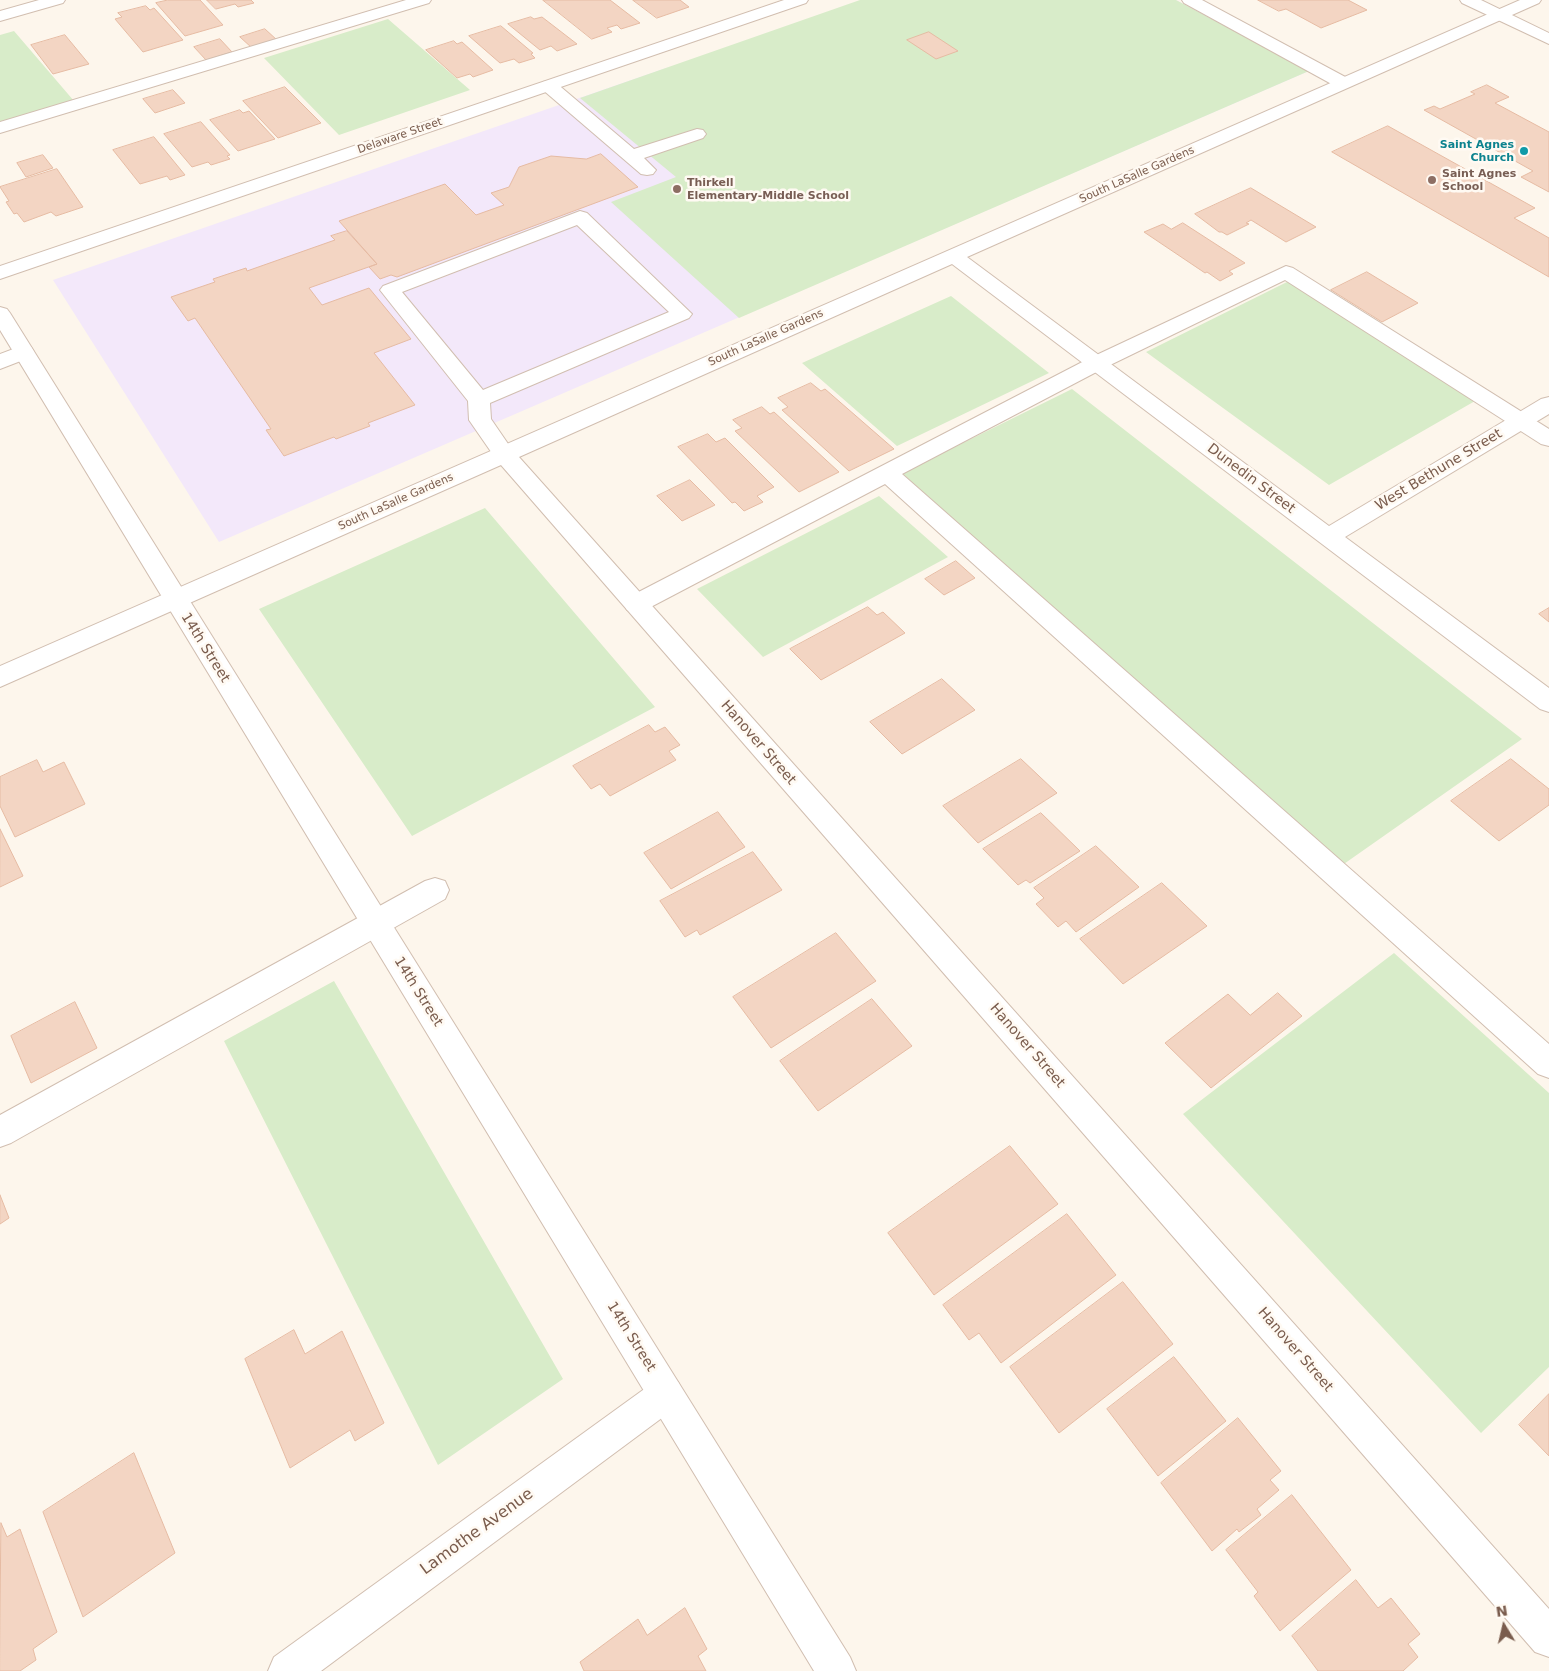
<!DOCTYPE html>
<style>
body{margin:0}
#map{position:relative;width:1549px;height:1671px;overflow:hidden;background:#fdf6ec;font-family:"DejaVu Sans",sans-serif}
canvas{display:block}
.north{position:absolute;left:1479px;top:1601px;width:50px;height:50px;-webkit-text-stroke:4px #fffaf3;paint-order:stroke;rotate:351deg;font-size:14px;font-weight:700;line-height:20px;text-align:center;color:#7a5c4d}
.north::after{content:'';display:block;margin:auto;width:18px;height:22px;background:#7a5c4d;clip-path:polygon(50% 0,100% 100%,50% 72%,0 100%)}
</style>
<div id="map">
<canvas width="1549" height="1671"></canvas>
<div class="north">N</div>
</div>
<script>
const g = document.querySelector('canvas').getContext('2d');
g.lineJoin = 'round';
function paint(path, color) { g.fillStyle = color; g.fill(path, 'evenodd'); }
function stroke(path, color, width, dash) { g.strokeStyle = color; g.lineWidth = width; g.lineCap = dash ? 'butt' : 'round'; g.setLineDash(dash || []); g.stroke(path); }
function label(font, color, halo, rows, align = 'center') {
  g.font = font + ' "DejaVu Sans",sans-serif'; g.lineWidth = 5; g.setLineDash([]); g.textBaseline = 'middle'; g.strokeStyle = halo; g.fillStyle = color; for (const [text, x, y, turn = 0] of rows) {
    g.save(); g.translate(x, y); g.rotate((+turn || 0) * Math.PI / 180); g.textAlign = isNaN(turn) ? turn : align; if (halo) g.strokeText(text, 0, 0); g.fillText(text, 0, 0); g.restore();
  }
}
const education = new Path2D(`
 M1176,0l133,71 -1090,471 -166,-262 613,-212z`);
const green = new Path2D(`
 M860,0h316l133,71 -570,247 -128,-116 65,-25 -96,-79z
 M388,19l82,71 -131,45 -75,-77z
 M14,31l60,70 -74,22v-88z
 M1289,281l186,120 -146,84 -183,-133z
 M951,296l98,77 -152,73 -95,-83z
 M1072,389l450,350 -181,127 -439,-393z
 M879,496l69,61 -185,100 -66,-68z
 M485,508l170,199 -243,129 -153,-227z
 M1394,953l155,140v274l-68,66 -298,-319z
 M334,981l229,398 -125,86 -214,-424z`);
const building = new Path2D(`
 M168,0h32l23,25 -38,11 -29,-33z
 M207,0h44l3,3 -16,4 -3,-3 -19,5z
 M543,0h67l30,23 -19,6 -4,-4 -10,3 5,4 -20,7z
 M633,0h47l9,7 -32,11z
 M1258,0h90l19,10 -46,18 -35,-19 -7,2z
 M146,6l4,4 4,-2 29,32 -40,12 -28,-33 7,-2 -4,-4z
 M531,17l3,2 8,-2 35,27 -20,7 -6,-5 -11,4 -32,-26z
 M501,26l32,27 -2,1 4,4 -16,5 -5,-4 -14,4 -31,-27z
 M265,29l12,11 -25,8 -12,-11z
 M929,32l29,19 -22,8 -29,-19z
 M65,35l24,29 -36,10 -22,-29z
 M220,39l12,13 -26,8 -12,-13z
 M454,41l3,3 5,-2 31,28 -20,7 -3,-3 -13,4 -31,-28z
 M1487,85l22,12 -14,6 54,29v60l-28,-15 12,-6 -109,-61 10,-4 6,3 35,-15 -4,-2z
 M285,87l36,36 -43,15 -35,-37z
 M173,90l12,13 -30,10 -12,-14z
 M240,110l3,3 6,-2 26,28 -37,12 -28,-31z
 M201,122l29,33 -3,1 3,3 -19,6 -3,-3 -16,5 -28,-33z
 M1388,126l147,82 -21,10 35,20v39l-217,-125z
 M154,137l31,38 -15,5 -3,-4 -27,8 -27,-34z
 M601,154l37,33 -241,90 -6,-2 -11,4 -11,-12 8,-3 -38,-43 106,-37 31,31 28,-10 -13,-12 18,-6 10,-20 32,-11 35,3z
 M43,155l10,13 -27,9 -9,-14z
 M57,169l26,38 -27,9 -5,-4 -27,10 -7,-9 -3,1 -8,-12 3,-1 -9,-14z
 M1251,188l65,39 -30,15 -35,-22 -5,3 3,1 -22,11 -5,-3h-3l-24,-18z
 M1183,223l62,40 -16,8 4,3 -13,7 -13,-9 -2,1 -61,-41 19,-8 8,5z
 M347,231l30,33 -68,24 13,17 47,-17 42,51 -37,14 41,52 -47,18 2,3 -34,13 -2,-2 -50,19 -18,-26 5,-1 -76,-111 -7,3 -17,-24 44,-15 -2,-3 33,-11 1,3 88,-31 -4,-4z
 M1367,272l51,31 -36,19 -51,-32z
 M811,383l10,8 4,-2 69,60 -45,22 -67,-61 6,-3 -10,-9z
 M762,407l8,7 4,-2 65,60 -40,20 -64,-61 7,-3 -9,-8z
 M708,434l8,8 9,-4 49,49 -17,9 6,6 -19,9 -9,-9 -3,1 -54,-56z
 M690,480l25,25 -33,16 -25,-25z
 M956,561l19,17 -31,17 -19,-16z
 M868,607l9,8 6,-3 22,21 -84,47 -31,-31z
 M1549,608v14l-10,-8z
 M942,679l33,31 -73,44 -32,-32z
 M649,725l6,7 10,-5 15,18 -11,6 7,9 -66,36 -10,-12 -9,5 -18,-23z
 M1021,759l36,34 -79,50 -35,-37z
 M1511,759l38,30v16l-50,36 -48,-40z
 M37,760l6,12 21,-10 21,42 -70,33 -15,-31v-29z
 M718,812l27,35 -74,42 -27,-36z
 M1041,813l39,38 -50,32 -4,-3 -8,5 -35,-36z
 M0,829l23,47 -23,11z
 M1096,846l43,41 -63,45 -10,-11 -8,6 -22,-23 8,-6 -10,-10z
 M753,852l29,38 -82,45 -3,-5 -12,7 -25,-36z
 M1162,883l45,43 -84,58 -43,-45z
 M836,933l40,48 -105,67 -38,-51z
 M1278,993l24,23 -91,72 -46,-45 63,-49 22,21z
 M872,999l40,47 -94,65 -38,-50z
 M75,1002l22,46 -66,35 -20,-47z
 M1010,1146l48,58 -124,91 -46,-62z
 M0,1195l9,23 -9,6z
 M1067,1214l49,61 -115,88 -22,-30 -10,7 -26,-35z
 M1123,1282l50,62 -114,89 -49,-66z
 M294,1330l11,24 37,-23 42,92 -29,18 -5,-11 -60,38 -45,-109z
 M1174,1357l52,64 -68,55 -51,-67z
 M1549,1394v62l-30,-31z
 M1238,1418l43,53 -11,9 9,10 -22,19 4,6 -22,17 -2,-3 -25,22 -51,-68z
 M134,1453l41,100 -92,64 -40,-105z
 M1292,1495l59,75 -71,61 -26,-35 4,-4 -32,-42z
 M1,1523l6,14 13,-8 37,103 -24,17 3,11 -16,11h-20z
 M1356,1580l22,28 13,-10 29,36 -12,10 10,13 -15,14h-85l-26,-35z
 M685,1608l22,41 -9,7 8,15h-122l-4,-9 58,-43 9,16z`);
const service = new Path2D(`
 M406,0h25l-2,3 -429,130v-11z
 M1182,0h20l147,79 3,4 -3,4h-12l-153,-84z
 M549,81l6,1 79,67 63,-20 6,1 3,4 -3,4 -59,20 12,12 -3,4 -6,1 -6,-1 -98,-84 -3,-4 3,-4z
 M580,211l7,2 105,101 -3,4 -199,85 1,16 24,35 -3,5 -8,2 -8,-2 -27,-39 -1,-19 -88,-111 3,-4zM577,225l92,87 -186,78 -81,-98z
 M1286,266l7,2 256,161v17l-8,-2 -256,-164 -181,88 -202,106 647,570v34l-11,-4 -653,-590 -240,126 -9,3 -9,-3 -3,-6 3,-6 463,-240z
 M24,345l7,2 3,5 -3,5 -31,12v-15z
 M435,878l10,3 4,9 -4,9 -434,244 -11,4v-32l425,-234z`);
const minor = new Path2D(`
 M39,0h26l-2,3 -63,18v-10z
 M784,0h24l-2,3 -806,276v-13z
 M1520,0h21l-2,3 -572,254 362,269 212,-127 8,-2v17l-204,123 204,151v24l-9,-3 -588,-445 -433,193 1030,1152v48l-14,-5 -1034,-1187 -501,222v-21z
 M666,1376l12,6 6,12 -6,12 -357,265h-53l6,-14 380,-275z`);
const tertiary = new Path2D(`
 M1460,0h21l68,33v11l-87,-41z
 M0,307l7,2 3,4 840,1344 6,14h-42l-814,-1341z`);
const markers = [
 [1524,151,5,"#0f9aa8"],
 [1432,180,5,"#8d6e63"],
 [677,189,5,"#8d6e63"]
];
const farStreetnames = [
 ["Delaware Street",400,136,-19],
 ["South LaSalle Gardens",1137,175,-24],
 ["South LaSalle Gardens",766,338,-24],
 ["South LaSalle Gardens",396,502,-24]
];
const farCulturenames = [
 ["Saint Agnes",1514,145],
 ["Church",1514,158]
];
const farEducationnames = [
 ["Saint Agnes",1442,174],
 ["School",1442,187],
 ["Thirkell",687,183],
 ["Elementary-Middle School",687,196]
];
const streetNames = [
 ["West Bethune Street",1439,470,-31],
 ["Dunedin Street",1251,479,37],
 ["14th Street",205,648,58],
 ["Hanover Street",758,743,49],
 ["14th Street",418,992,58],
 ["Hanover Street",1027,1046,49],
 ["14th Street",631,1337,58],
 ["Hanover Street",1295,1350,49]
];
const nearStreetnames = [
 ["Lamothe Avenue",477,1532,-36]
];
paint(education, '#f3e8fa');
paint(green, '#d8ecc9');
paint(building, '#f3d5c3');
stroke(building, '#e6bba3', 1);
stroke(service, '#d1beb0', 2);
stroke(minor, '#d1beb0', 2);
stroke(tertiary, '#d1beb0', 2);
paint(service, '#fff');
paint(minor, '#fff');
paint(tertiary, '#fff');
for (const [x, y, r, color] of markers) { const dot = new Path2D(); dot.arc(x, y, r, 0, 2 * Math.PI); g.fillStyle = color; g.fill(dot); stroke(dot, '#fffaf3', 2); }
label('11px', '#7a5c4d', '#fffaf3', farStreetnames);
label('bold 11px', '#0d838f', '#fffaf3', farCulturenames, 'right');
label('bold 11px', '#785e54', '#fffaf3', farEducationnames, 'left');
label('14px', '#7a5c4d', '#fffaf3', streetNames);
label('16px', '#7a5c4d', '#fffaf3', nearStreetnames);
</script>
